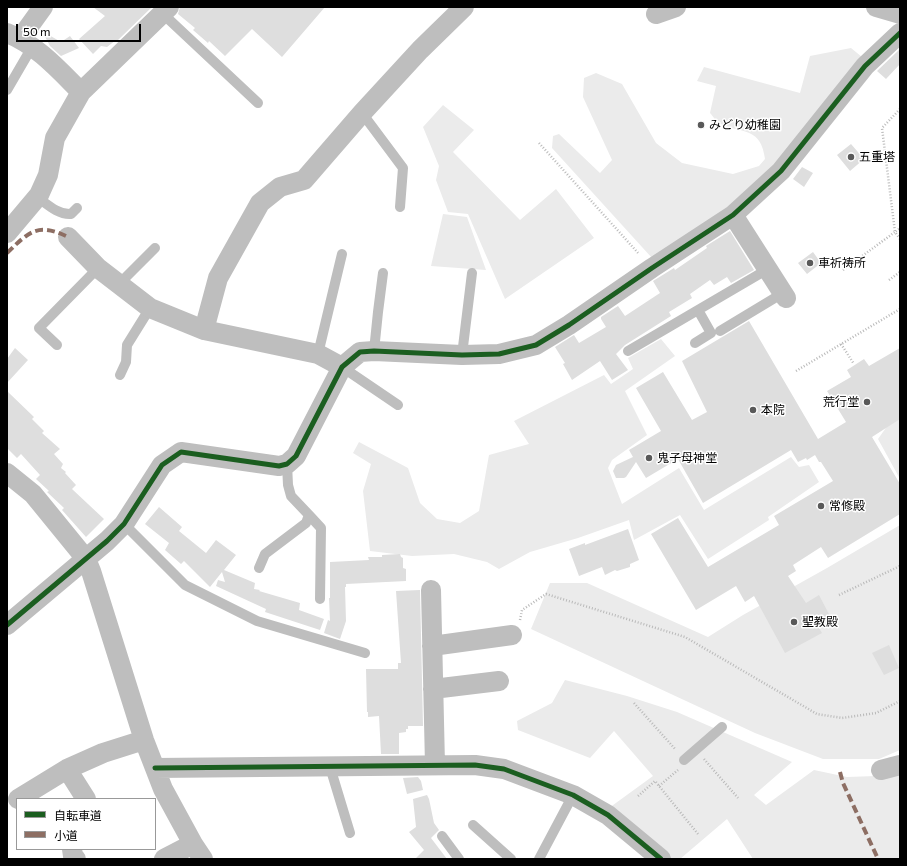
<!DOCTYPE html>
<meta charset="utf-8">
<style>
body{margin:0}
#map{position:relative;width:907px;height:866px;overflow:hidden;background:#fff;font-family:Commissioner,"Noto Sans JP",sans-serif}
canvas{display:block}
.frame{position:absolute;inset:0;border:8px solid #000;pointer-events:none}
.legend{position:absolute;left:16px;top:798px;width:140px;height:52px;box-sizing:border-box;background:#fff;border:1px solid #999;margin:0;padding:5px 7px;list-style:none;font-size:12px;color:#000}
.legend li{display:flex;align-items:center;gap:8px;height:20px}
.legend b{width:20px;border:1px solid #999}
.scale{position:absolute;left:16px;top:24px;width:125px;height:18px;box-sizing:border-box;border:2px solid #000;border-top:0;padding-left:5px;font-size:12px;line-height:14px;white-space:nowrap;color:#000;-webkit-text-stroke:3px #fff;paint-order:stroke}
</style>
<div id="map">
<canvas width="907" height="866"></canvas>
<div class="frame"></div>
<ul class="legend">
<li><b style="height:5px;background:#1b5e20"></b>自転車道</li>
<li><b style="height:5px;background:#8d6e63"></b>小道</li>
</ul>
<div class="scale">50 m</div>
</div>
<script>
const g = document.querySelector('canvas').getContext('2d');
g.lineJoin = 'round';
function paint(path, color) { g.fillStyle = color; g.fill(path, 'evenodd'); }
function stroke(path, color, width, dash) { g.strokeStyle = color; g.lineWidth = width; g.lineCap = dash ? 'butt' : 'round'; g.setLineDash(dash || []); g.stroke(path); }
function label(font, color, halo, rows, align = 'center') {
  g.font = font + ' Commissioner,"Noto Sans JP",sans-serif'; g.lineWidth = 3; g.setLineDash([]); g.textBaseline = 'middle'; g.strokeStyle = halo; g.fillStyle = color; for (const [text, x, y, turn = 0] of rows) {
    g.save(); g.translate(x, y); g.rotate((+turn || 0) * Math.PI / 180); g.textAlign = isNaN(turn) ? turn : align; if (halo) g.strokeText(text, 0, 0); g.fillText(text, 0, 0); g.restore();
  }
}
const green = new Path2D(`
 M851,48l11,9 -85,110 -50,43 -75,48 -100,-110 1,-12 6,-2 41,39 12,-13 -29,-63 1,-19 12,-5 26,11 34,59 26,20 51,11 26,-8 6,-7c-4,-32 -22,-25 -44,-35 -5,-2 -8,-8 -11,-11l6,-27 -19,-5 7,-14 96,26 10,-37z
 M443,105l31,25 -21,22 67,68 36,-31 38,49 -89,61 -37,-85 -20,-2 -12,-32 3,-14 -16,-39z
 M443,214l24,3 19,53 -55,-4z
 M661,339l14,17 -50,35 22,44 -35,25 -4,8 14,36 57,-36 25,42 87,-53 8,10 10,-2 10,17 -51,35 1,3 -61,39 -28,-44 -46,25 -5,-20 -51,18 -48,14 -31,17 -12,-7 -33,-8 -42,2 -42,-5 -7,-60 8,-27 -18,-11 6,-11 49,26 12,35 17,16 23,4 19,-12 10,-56 40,-11 -15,-23 90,-46 7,9 22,-15 -5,-11z
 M900,408v71l-22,-40z
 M900,525v225l-21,9h-56l-68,-26 -224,-104 19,-46h37l121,54 35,-22 84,-47z
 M565,680l62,16 50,16 115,50 -38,33 12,10 48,-35 33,7 29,-1 24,-6v89h-147l-26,-40 -47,40h-11l-60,-51 44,-32 -39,-45 -24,27 -72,-28 -1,-9 35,-18z`);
const building = new Path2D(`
 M93,7h59l-35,34 -1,-1 -9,7 -6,-1 -8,8 -14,-15 26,-23z
 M180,7h145l-43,50 -30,-28 -27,27 -16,-15 -1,2 -15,-13 2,-2 -17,-14z
 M42,31l19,11 9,-6 9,12 -18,8 -11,-10z
 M900,49v15l-14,15 -9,-8z
 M851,144l13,15 -14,12 -13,-16z
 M802,167l11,6 -9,14 -11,-8z
 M730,231l24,39 -23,13 -4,-6 -13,8 -4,-5 -20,14 2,4 -23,14 2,4 -46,29 -9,9 12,16 -16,10 -12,-19 -28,19 -9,-16 2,-1 -10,-16 19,-12 5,8 27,-16 -5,-8v-2l17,-11 7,10 35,-23 -7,-12 21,-13 1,2 32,-22 -1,-2z
 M813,252l8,11 -14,11 -9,-11z
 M749,321l69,118 28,-17 -19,-31 24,-14 -4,-7 17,-11 5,7 31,-18v71l-28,18 28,47v30l-72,44 -7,-11 -28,18 3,6 -8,5 18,27 13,-8 12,23 -14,7 5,8 -37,20 -31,-57 -9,6 -9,-16 -40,24 -45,-76 27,-16 30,49 71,-42 -5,-9 59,-35 -12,-19h-2l-4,-7 -8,5 -1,-2 -8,4 -7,-12 -88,53 -25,-44 -32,19 -10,-16 -10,15 -2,1h-8l-3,-7 3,-6 17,-8 -4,-7 32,-19 -25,-43 27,-16 29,48 15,-8 -25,-51z
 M15,348l13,12 -21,23v-24z
 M7,391l27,26 -2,2 12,12 -2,2 18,16 -6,5 9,10 -2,4 5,4 -1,1 11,12 -4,4 32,30 -18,18 -24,-27 2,-2 -17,-16 2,-1 -13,-12 4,-4 -19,-21 -4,4 -10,-10z
 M159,507l23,20 -3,4 27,22 10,-13 20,15 -12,15 31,13 -1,6 6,1 -1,1 41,12 -1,7 25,9 -4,11 -55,-18 1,-3 -50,-23 2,-6 7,2 -3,-10 -12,15 -26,-26 -3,3 -16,-14 4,-7 -24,-19z
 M628,529l11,31 -9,4v3l-13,4 -2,-1 -10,5 -3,-8 -23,9 -10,-27 16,-6v2z
 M400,554l1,3 2,1v10l3,1v12l-60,3v3h-1l1,34 -6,18 -16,-6 4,-13 2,1 -1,-23h1v-36l39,-2 -1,-3h14v-2z
 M420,590l3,136h-15v3h-2v3l-7,1v21h-18l-2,-38 -11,1v-5h-1l-1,-43h32v-6h3l-5,-72z
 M889,645l10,23 -15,7 -12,-22z
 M418,777l3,4 2,9 -16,4 -4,-16z
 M427,795l2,4 5,24 5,7 -8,8 16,21h-32l9,-9 -15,-18 7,-5 -3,-28z`);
const path = new Path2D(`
 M900,109l-18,19 13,104 5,-4
 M539,143l100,111
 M843,270l52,-38 5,7
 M889,280l11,-8
 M841,344l13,20
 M796,371l104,-62
 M839,595l61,-29
 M520,620l2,-10 24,-16 139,43 132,77 25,4 34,-5 24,-12
 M634,703l42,47
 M704,759l34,39
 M659,786l19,-16
 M638,796l17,-15 43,53`);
const lane = new Path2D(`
 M162,13l96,90
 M7,90l25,-43
 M362,113l41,55 -3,39
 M37,197c10,7 21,18 34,17l6,-6
 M119,284l36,-36
 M720,331l63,-38
 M695,343l16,-10 -13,-23
 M57,345l-18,-17 59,-60
 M374,351l4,-39 5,-39
 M628,351l140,-82
 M318,354l24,-100
 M462,355l10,-82
 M342,367l56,38
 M120,375l6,-13 1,-17 23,-37
 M309,515l12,13 -1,71
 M124,524l61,61 72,36 108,32
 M259,568l6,-14 41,-31 3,-8 -18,-19 -3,-11 -1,-21
 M684,760l38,-33
 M330,767l20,66
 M473,825l38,34
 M442,836l17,23
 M539,859l34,-64`);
const street = new Path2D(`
 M876,7l24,7
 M656,14l20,-7
 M7,33c30,12 52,37 74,59
 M20,39l23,-32
 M733,215l53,83
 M7,233l32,-38 9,-20 7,-37 26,-46 88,-85
 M68,237l30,31 52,40 54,22 114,24 24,13
 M204,330l14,-52 42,-75 20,-16 24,-7 58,-67 58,-63 44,-43
 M7,473l26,21 53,65 5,12 53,169 19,49 30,55 10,15
 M431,590l4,175
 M7,625l100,-84 17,-17 38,-59 19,-13 98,14 8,-2 9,-8 46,-89 18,-15 14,-1 88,4 37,-1 37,-9 33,-20 83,-57 81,-53 48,-44 84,-105 35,-33
 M432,646l80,-11
 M433,689l66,-8
 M155,768l320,-3 29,4 69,26 35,20 53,44
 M67,769l19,30
 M881,770l19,-5
 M18,799l49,-30 36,-16 41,-13
 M72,849l1,7 3,3
 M164,859l29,-15`);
const quiet = new Path2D(`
 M7,253c22,-21 30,-31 61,-16
 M840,772l3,11 35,76`);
const cycleway = new Path2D(`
 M7,625l100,-84 17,-17 38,-59 19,-13 98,14 8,-2 9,-8 46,-89 18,-15 14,-1 88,4 37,-1 37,-9 33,-20 83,-57 81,-53 48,-44 84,-105 35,-33
 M155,768l320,-3 29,4 69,26 35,20 53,44`);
const markers = [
 [701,125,4,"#595959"],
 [851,157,4,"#595959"],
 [810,263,4,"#595959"],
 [867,402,4,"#595959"],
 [753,410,4,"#595959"],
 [649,458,4,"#595959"],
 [821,506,4,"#595959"],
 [794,622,4,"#595959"]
];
const poiNames = [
 ["みどり幼稚園",709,125],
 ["五重塔",859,157],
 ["車祈祷所",818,263],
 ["荒行堂",859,402,"right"],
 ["本院",761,410],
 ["鬼子母神堂",657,458],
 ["常修殿",829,506],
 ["聖教殿",802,622]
];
paint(green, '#ebebeb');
paint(building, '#dedede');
stroke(path, '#b9b9b9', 2.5, [1, 2]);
stroke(lane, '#bebebe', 10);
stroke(street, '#bebebe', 20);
stroke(quiet, '#8d6e63', 4, [8, 4]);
stroke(cycleway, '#1b5e20', 5);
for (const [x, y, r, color] of markers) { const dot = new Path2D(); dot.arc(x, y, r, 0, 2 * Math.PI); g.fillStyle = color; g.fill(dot); stroke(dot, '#fff', 1.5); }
label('12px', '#000', '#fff', poiNames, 'left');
</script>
